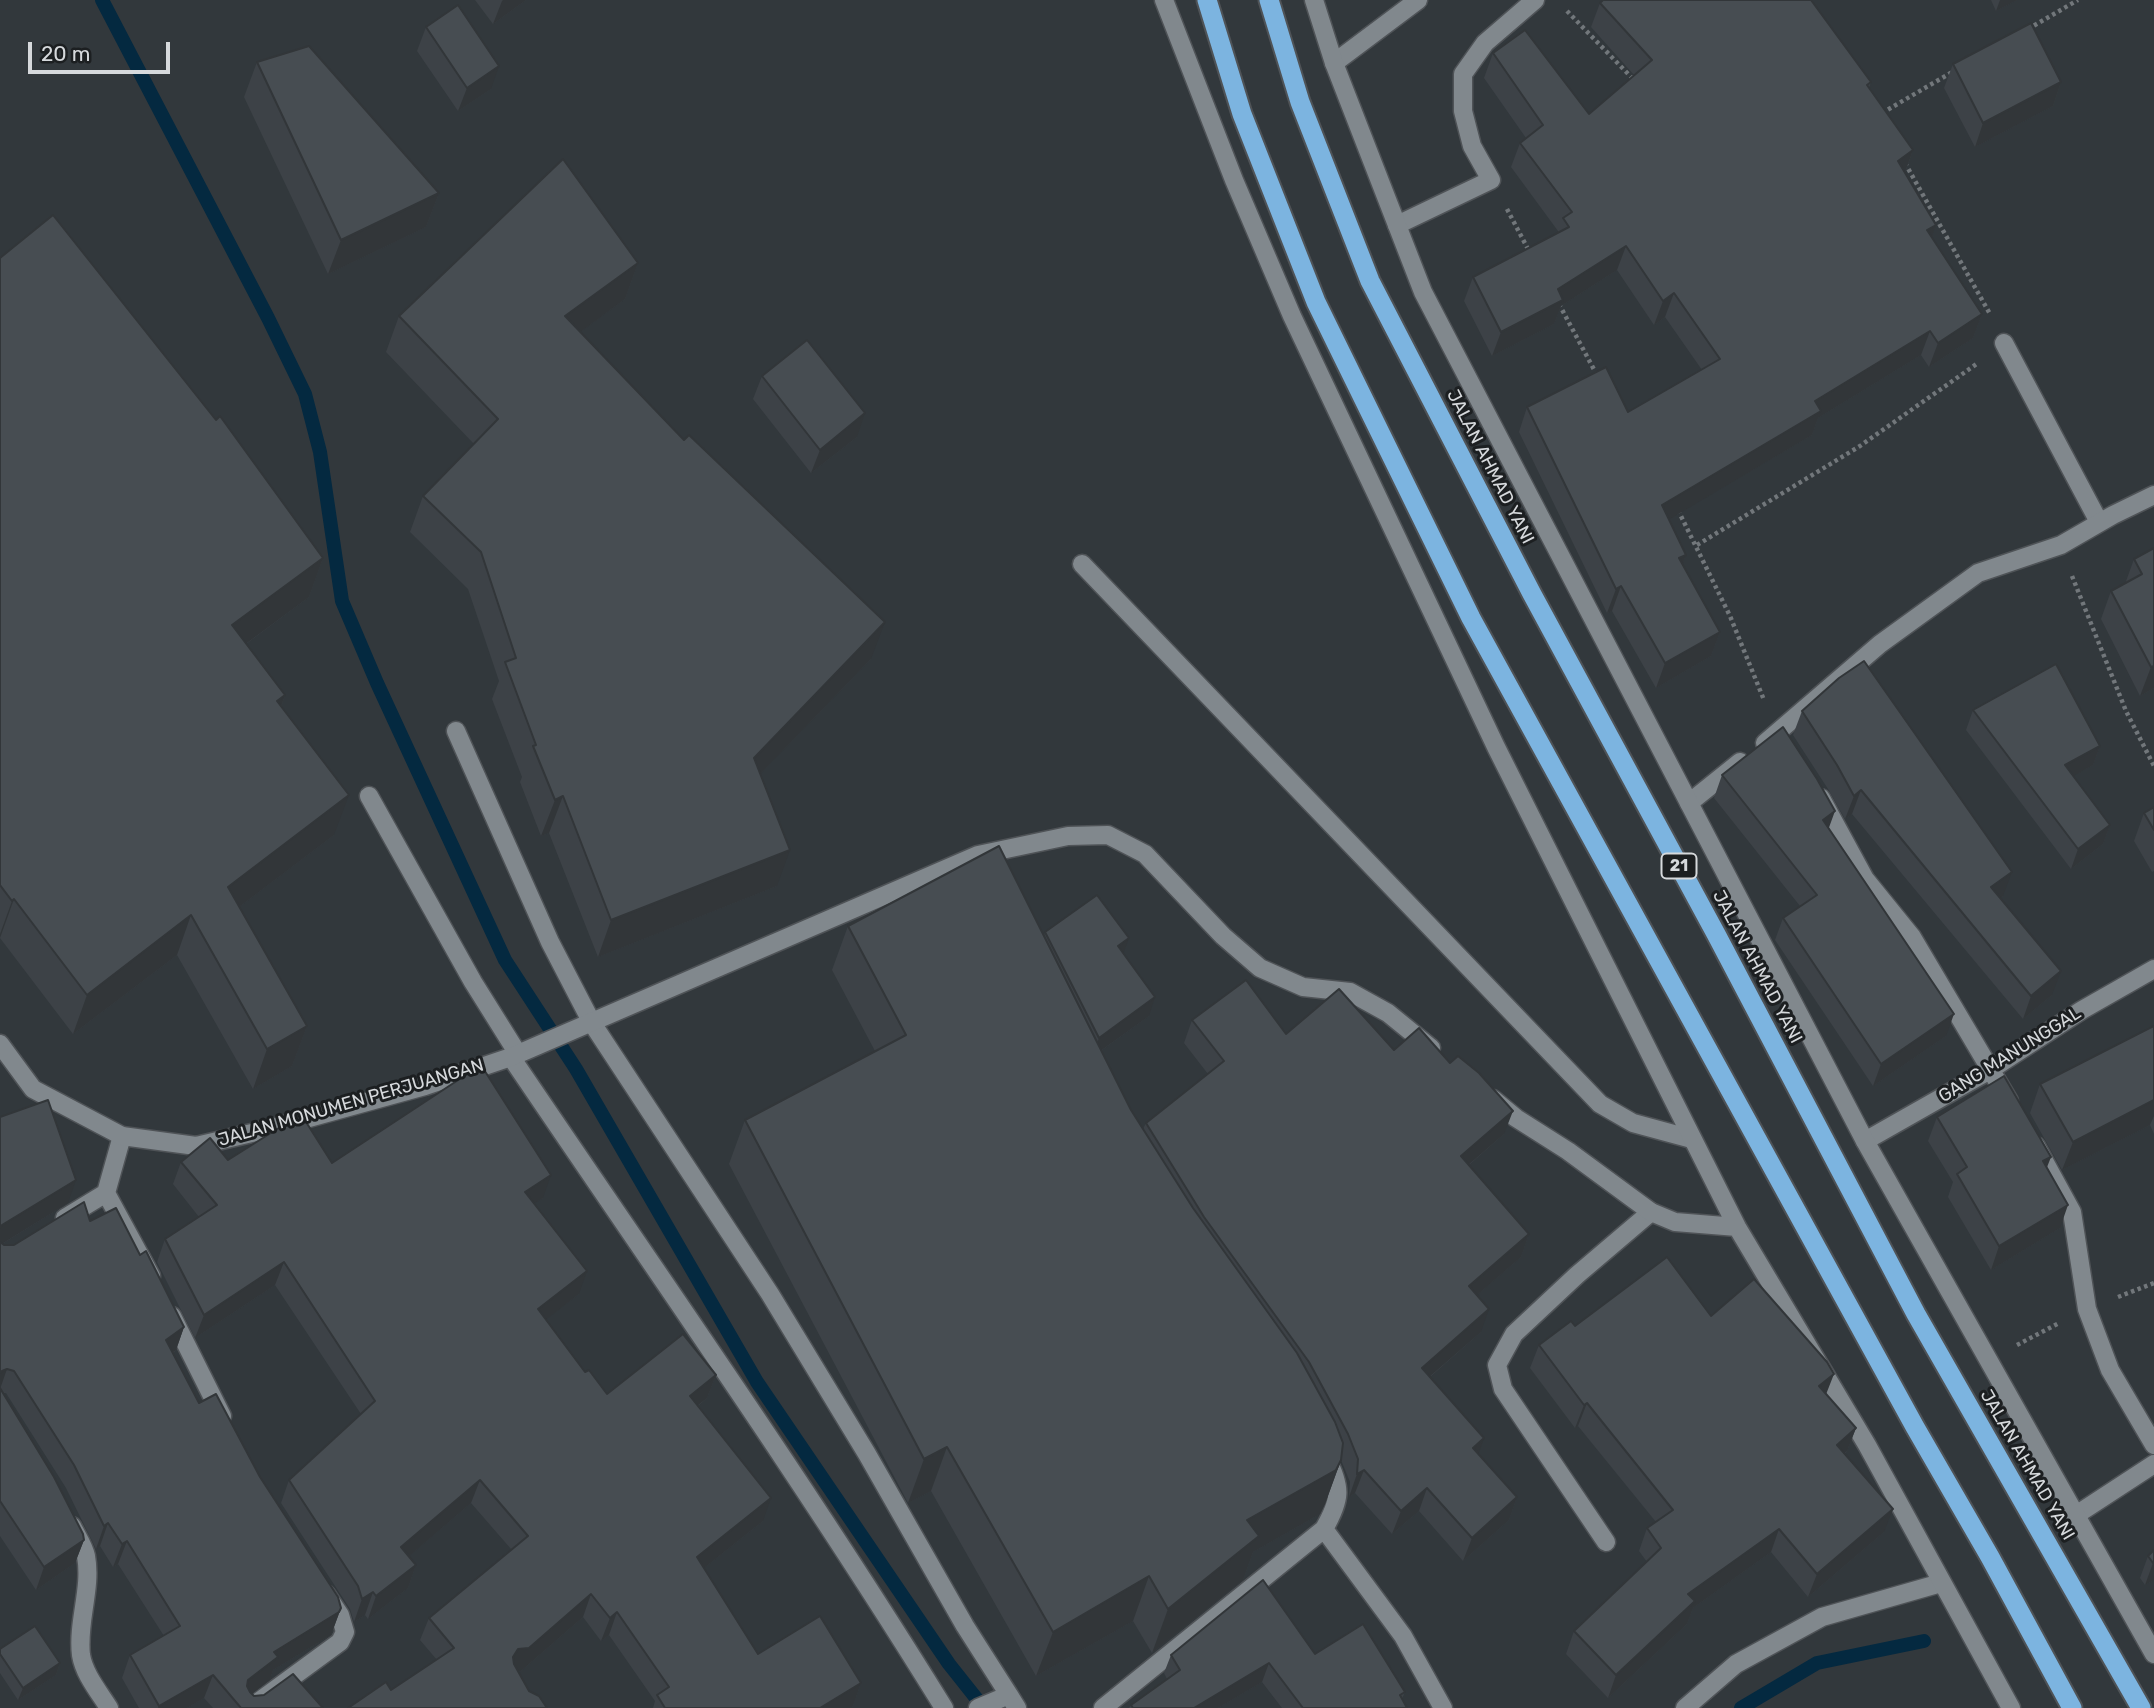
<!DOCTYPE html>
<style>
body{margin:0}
#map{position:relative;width:2154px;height:1708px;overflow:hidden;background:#32383c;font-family:Rubik,sans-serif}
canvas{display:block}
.scale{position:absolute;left:28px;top:42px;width:142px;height:32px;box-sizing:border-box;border:4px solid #d6d9dc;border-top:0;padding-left:9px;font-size:21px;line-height:24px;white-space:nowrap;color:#d6d9dc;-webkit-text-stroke:5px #1c1f21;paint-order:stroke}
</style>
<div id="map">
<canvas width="2154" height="1708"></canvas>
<div class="scale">20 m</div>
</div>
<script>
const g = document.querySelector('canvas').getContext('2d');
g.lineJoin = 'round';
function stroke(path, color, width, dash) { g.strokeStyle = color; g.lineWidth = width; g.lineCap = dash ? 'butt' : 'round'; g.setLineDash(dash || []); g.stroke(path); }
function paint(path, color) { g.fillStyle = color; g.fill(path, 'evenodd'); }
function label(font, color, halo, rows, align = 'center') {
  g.font = font + ' Rubik,sans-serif'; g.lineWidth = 6; g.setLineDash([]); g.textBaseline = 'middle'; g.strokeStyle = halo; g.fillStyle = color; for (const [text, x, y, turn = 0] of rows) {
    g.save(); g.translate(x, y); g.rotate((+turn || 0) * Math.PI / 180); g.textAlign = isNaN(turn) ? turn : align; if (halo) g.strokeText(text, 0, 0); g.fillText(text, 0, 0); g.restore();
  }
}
const stream = new Path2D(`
 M102,0l166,318 37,76 15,58 22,149 35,82 128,277 71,109 181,313 192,282 35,44
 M1741,1708l76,-45 107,-22`);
const path = new Path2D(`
 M1567,11l67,69
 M2028,29l50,-29
 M1882,113l72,-42
 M1905,163l85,151
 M1507,209l22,42
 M1559,304l39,73
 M1678,510l52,106 34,84
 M1697,545l163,-99 118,-83
 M2072,576l54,135 28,55
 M2118,1297l36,-14
 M2017,1345l42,-22`);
const service = new Path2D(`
 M1334,63l84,-63
 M2004,343l95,179
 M1082,564l518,540 33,19 59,16
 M369,796l104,186 45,72`);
const minor = new Path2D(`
 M1397,225l94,-45 -19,-34 -9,-35v-37l22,-31 50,-43
 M456,731l94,211 42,81 178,271 97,160 98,172 44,69
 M1765,743l115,-99 98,-71 83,-28 52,-30 41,-20
 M1821,798l44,81 47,58 97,164
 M1689,803l51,-41
 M511,1057c146,216 296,429 433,651
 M1865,1141l125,-71 92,-60 72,-41
 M2036,1146l36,66 15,97 23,61 44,75
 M106,1193l45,83
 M65,1218l41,-25 16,-57
 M172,1316l50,100
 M2076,1515l78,-51
 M72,1526c5,10 12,20 14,30 6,33 -9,66 -5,99 3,19 18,37 28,53
 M1324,1529l79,107 40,72
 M1606,1542l-103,-153 -6,-24 17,-31 63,-59 74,-63
 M250,1708l90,-66 5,-10 -5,-17 -14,-21
 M978,1708l31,-13 8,13
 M1103,1708l221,-179c17,-30 18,-41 2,-72
 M1685,1708l51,-44 86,-47 119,-34`);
const tertiary = new Path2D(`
 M1164,0l70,180 58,136 204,431 241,480 130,218 144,263
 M1314,0l20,63 89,229 442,849 289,513
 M0,1044l33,45 89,47 74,10 73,-17 156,-43 86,-29 467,-202 90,-19 40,-1 37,19 78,82 37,32 43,19 47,5 38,21 43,35
 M1493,1099l23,19 52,33 83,61 24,10 62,5`);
const trunk = new Path2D(`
 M1207,0l35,114 74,188 155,316 444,809 75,130 82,151
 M1269,0l31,102 70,179 162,313 184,340 200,380 225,394`);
const wall = new Path2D(`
 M475,0h51l-33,24z
 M1991,0h26l-21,11z
 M1600,3l271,79 -2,6 44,62 -8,23 31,52 -5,12 51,77 -9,24 -44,29 -8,-12 -103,63 -6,17 -143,84 17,36 -4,10 38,67 -9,24 -55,32 -44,-77 -5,2 -88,-181 8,-25 101,5 74,-42 -37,-53 -11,8 -37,-55 -56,36 -7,18 -62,32 -28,-55 9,-24 85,-44v-2l-47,-64 9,-24 6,-5 -42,-60 9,-25 96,61 45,-39 -43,-48z
 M426,27l65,62 -33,22 -41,-60z
 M257,62l182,131 -13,34 -98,47 -84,-177z
 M1953,64l108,18 -8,24 -78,41 -31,-59z
 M0,258l323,300 -14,39 -63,47 39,51 -4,12 53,128 -95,72 68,119 -15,40 -39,23 -76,-134 -104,79 -73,-96z
 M638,263l-13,36 -45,33 291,327 -111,115 17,112 -179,71 -49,-124 -8,3 -21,-54 2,-5 -30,-78 7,-18 -31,-92 -58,-57 13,-36 51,-52 -88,-92 13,-36z
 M762,376l95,61 -46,36 -58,-74z
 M2154,548v140l-14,8 -39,-77 10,-28 14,-7 9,-25z
 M1973,710l127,36 -7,19 -20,11 37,49 -7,19 -32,25 -105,-139z
 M1802,711l201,185 -3,2 52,97 -29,24 -171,-205 -7,5 -17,-30 -35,-54z
 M1722,775l107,53 117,208 -73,50 -98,-146 8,-22 17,-12 -86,-108z
 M2154,807v64l-2,1 -18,-31 10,-28z
 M848,926l196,10 1,-4 78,22 26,62 -47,34 29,60 12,19 3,-6 62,-49 -24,-31 8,-23 202,30 110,84 -35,31 60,69 -8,23 -44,38 4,37 -51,45 48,77 39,43 -8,23 -46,41 -44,-50 -27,23 -37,-41 -6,4 1,-15 -9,-22 -16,44 -5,10 -67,38 -10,28 -91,73 -19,-32 -97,55 -105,-185 -23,12 -179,-339 16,-44 130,-69 -43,-81z
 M2154,1026v108l-4,-9 -88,45 -32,-57 10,-29z
 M0,1117l68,86 -66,41 2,1h10l76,-24 50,34 44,72 -8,23 -3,3 26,50 61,74 81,131 -10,27 -58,35 -3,10 -18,14 2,2 69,12h-110l-9,-10 -17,10h-48l-17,-30 8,-23 34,-19 -46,-72 -5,3 -13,-21 -4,3 -30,-61 -60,-95h-3l81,147 -9,23 -39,27 -36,-54z
 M1937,1117l123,111 -69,42 -43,-73 5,-15 -25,-41z
 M228,1160l104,3 211,35 -9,5 45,91 -33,25 39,53 22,22 109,-19 -9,23 -9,8 65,115 -59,47 54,86 103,29 -8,23 -3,2h-197l2,-7 -46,-66 -8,6 -18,-24 -62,54 -130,19 46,-30 -17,-20 9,-22 82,-69 -40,-46 -62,53 7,9 -8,23 -40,31 -3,-4 -11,7 -4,-13 -69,-106 8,-23 72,-66 -86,-129 -80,53 -38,-76 8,-23 34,-22 -26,-33 8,-22z
 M1711,1316l115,78 30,34 -9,23 -2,3 39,78 -76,65 -37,-45 -78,56 -6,16 -79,74 -42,-44 8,-23 73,-69 -8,-11 8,-23 9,-6 -78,-96 -3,2 -45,-60 9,-23 36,-19z
 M2154,1550v30l-9,5 -5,-7 8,-22z
 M0,1654l60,9 -4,12 -38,25 -18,-27z
 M1315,1654l90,38 -3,7 5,9h-125l-20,-26 -44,26h-89l2,-3 36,-26 -3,-6 7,-18z`);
const shadedWall = new Path2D(`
 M503,0h23l-33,24 9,-23z
 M2000,0h17l-21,11z
 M499,66l-8,23 -33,22 9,-23z
 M2061,82l-8,24 -78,41 8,-24z
 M1913,150l-9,25 -6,-14z
 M439,193l-13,34 -98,47 13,-34z
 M1936,225l-9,24v-19z
 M1626,246l-9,24 -56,36 -7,18 -62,32 9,-24 57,-43z
 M638,263l-13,36 -73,54 13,-37z
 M1674,293l-9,24 -11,8 9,-24z
 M1982,314l-9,24 -44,29 9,-24z
 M1930,331l-9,24 -103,63 -6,17 -159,94 9,-24 153,-104z
 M865,413l-8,24 -46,36 9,-23z
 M1686,555l-9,24 2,-21z
 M323,558l-14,39 -92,68 15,-40z
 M1621,586l-9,25 -5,2 9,-24z
 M885,622l-14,37 -130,135 13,-36z
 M1720,632l-9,24 -55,32 9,-25z
 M2154,666v22l-14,8 11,-29z
 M285,695l-14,40 6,-34z
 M2100,746l-7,19 -35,20 7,-20z
 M1861,790l-9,24 -7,5 9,-23z
 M349,795l-15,40 -120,91 14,-39z
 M563,796l-14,37 -8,3 14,-36z
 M1835,811l-8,22 -4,-13z
 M2110,825l-7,19 -32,25 7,-20z
 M790,850l-13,36 -179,71 13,-37z
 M2012,872l-9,24 -21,15 9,-24z
 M14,899l-14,39v-4l12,-33z
 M191,915l-14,40 -104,79 14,-39z
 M1129,938l-7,19 -4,-11z
 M2061,971l-9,24 -29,24 8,-23z
 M1155,997l-6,19 -57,41 7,-19z
 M1954,1014l-8,22 -73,50 8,-22z
 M307,1026l-15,40 -39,23 14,-40z
 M2154,1100v16l-4,9 -88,45 11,-28z
 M1513,1111l-9,23 -52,45 9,-23z
 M2051,1157l-9,23 1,-19z
 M551,1175l-8,23 -26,16 8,-22z
 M76,1180l-8,23 -68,42v-17l2,-3z
 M2068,1205l-8,23 -69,42 8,-24z
 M1529,1234l-8,23 -60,52 8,-23z
 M284,1262l-9,23 -80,53 9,-23z
 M587,1271l-8,23 -49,38 8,-23z
 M1489,1309l-8,23 -68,59 9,-23z
 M184,1327l-8,23 -18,12 8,-22z
 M7,1369l-7,20v-16l2,-2z
 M1834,1374l-9,23 -6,-11z
 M716,1375l-9,23 -25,20 8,-22z
 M1587,1403l-9,23 -3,2 9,-23z
 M1856,1428l-9,23 -19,17 9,-23z
 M1484,1438l-8,23 -3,-13z
 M947,1447l-16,44 -23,12 16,-44z
 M1341,1460l-16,44 -5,10 -67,38 -10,28 -91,73 16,-44 79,-89z
 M1364,1470l-9,23 -6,4 8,-23z
 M480,1480l-9,23 -78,67 8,-23z
 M1427,1488l-8,23 -27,23 9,-23z
 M1517,1497l-8,23 -46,41 9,-23z
 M771,1498l-8,23 -74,59 8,-23z
 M1893,1509l-9,23 -76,65 9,-23z
 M108,1523l-8,23 -4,3 8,-23z
 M1779,1529l-8,23 -78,56 -6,16 -79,74 8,-23 72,-81z
 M84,1540l-9,23 -39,27 8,-23z
 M127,1541l-9,23 -5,3 9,-23z
 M2154,1562v18l-9,5 8,-22z
 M416,1565l-8,23 -40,31 8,-23z
 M1149,1576l-16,45 -97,55 17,-44z
 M373,1592l-8,23 -11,7 8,-23z
 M591,1594l-8,23 -62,54h-11l3,-14 5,-8z
 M341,1608l-10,27 -58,35 -3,10 -30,23 8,-23 26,-28z
 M617,1612l-8,23 -8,6 9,-23z
 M60,1663l-4,12 -38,25 5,-12z
 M1269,1663l-7,19 -44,26h-24z
 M213,1675l-9,23 -17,10h-29l1,-2z
 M861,1683l-8,23 -3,2h-30z`);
const building = new Path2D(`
 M1603,0h208l60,82 -4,3 46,65 -15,11 38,64 -9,5 55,84 -44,29 -8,-12 -115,70 6,10 -159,94 24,50 -7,3 41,74 -55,31 -44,-77 -5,3 -89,-182 79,-40 22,45 92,-53 -46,-66 -11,8 -37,-55 -68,43 5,11 -62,32 -28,-55 96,-50 -6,-9 9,-6 -52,-69 23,-18 -50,-72 32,-23 64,84 63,-54 -52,-57z
 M458,5l41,61 -32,22 -41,-61z
 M2031,23l30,59 -78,41 -30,-59z
 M309,46l130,147 -98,47 -84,-178z
 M563,159l75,104 -73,53 119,124 5,-5 196,187 -131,136 36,92 -179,70 -48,-124 -8,4 -22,-54 3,-1 -31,-83 11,-4 -35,-106 -58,-56 75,-77 -99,-103z
 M53,215l163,205 4,-4 103,142 -91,67 53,70 -8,6 72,94 -121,92 79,139 -40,23 -76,-134 -104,80 -73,-96 -2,2 -12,-16v-627z
 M807,340l58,73 -45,37 -58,-74z
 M2154,548v118l-3,1 -40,-76 31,-17 -8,-15z
 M1864,661l148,211 -21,15 70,84 -30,25 -170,-206 -7,6 -17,-31 -35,-54 37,-33z
 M2056,664l44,82 -35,19 45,60 -32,24 -105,-139z
 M1783,727l34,52 18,32 -12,9 131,194 -73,50 -98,-146 34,-23 -95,-120z
 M2154,807v23l-10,-17z
 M999,846l132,264 62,98 104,145 38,69 8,21 -2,17 -5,10 -89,50 12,16 -91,73 -19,-33 -96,56 -106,-185 -23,12 -179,-339 161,-85 -58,-109z
 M1097,895l32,43 -11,8 37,51 -56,41 -54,-106z
 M1246,980l40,54 53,-45 55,61 25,-22 31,35 8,-7 21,17 34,38 -52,45 68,78 -60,52 20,23 -67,59 62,70 -11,10 44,49 -45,41 -45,-50 -26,23 -37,-41 -7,4 1,-15 -10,-25 -39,-72 -105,-145 -58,-94 78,-62 -32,-41z
 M2154,1026v74l-81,42 -33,-58z
 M481,1065l70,110 -26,17 62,79 -49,38 47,63 4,-2 18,24 76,-60 33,41 -26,21 81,102 -74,59 61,97 62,-38 41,67 -41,25h-155l-8,-13 12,-8 -52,-75 -7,6 -19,-24 -62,54 -11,1 -5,8 1,7 15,27 10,5 8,12h-199l38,-26 5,8 63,-42 -25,-30 99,-82 -48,-56 -79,67 15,18 -40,31 -3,-4 -11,7 -4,-13 -69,-106 86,-79 -91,-139 -80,53 -39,-76 52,-34 -36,-43 29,-24 18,22 73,-46 31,49z
 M2004,1076l47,81 -8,4 25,44 -69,41 -42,-72 10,-7 -30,-50z
 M48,1100l28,80 -74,45 -2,3v-111z
 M84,1202l6,19 26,-13 24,47 6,-4 38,76 -18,13 33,63 17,-9 44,83 78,120 3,11 -2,4 -65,40 4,5 -30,23 -1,6 3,6 4,4 10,-1 29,-21 30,34h-82l-28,-33 -54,31 -29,-51 50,-29 -53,-85 -5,3 -14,-21 -4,3 -30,-61 -60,-94 -7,-2 -5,2 -2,2v-131l4,3h10z
 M1667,1257l44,59 43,-37 73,83 7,12 -15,12 37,42 -19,17 56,64 -76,65 -38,-45 -91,65 7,7 -79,74 -42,-44 87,-83 -14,-20 26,-18 -86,-107 -3,2 -45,-60 32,-24 4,5z
 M0,1388l54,89 29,57 1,6 -40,27 -44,-66z
 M2154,1550v12l-1,1 -5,-7z
 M1263,1580l52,74 48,-30 42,68 -5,3 7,13h-104l-34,-45 -75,45h-61l-2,-3 49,-35 -9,-15z
 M35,1626l25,37 -37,25 -23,-34v-5z`);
const shields = [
 [1679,866,35]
];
const shieldNames = [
 ["21",1679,866]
];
const streetNames = [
 ["JALAN AHMAD YANI",1490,467,63],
 ["JALAN AHMAD YANI",1757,967,62],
 ["GANG MANUNGGAL",2010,1055,-32],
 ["JALAN MONUMEN PERJUANGAN",351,1103,-16],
 ["JALAN AHMAD YANI",2027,1465,60]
];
stroke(stream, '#042940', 14);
stroke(service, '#4f5357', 21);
stroke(minor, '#4f5357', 21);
stroke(tertiary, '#4f5357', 21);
stroke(trunk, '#4f5357', 23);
stroke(path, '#72777b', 4.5, [3.5, 3.5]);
stroke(service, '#81888d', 18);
stroke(minor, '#81888d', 18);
stroke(tertiary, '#81888d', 18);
stroke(trunk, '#7cb4e0', 19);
paint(wall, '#3d4247');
paint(shadedWall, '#323639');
paint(building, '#474d52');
stroke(building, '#323639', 2);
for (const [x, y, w] of shields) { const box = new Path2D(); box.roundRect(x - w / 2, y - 12.5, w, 25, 5); g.fillStyle = '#1c1f21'; g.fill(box); stroke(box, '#d6d9dc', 2); }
label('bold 16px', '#d6d9dc', null, shieldNames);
label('18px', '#d6d9dc', '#1c1f21', streetNames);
</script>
